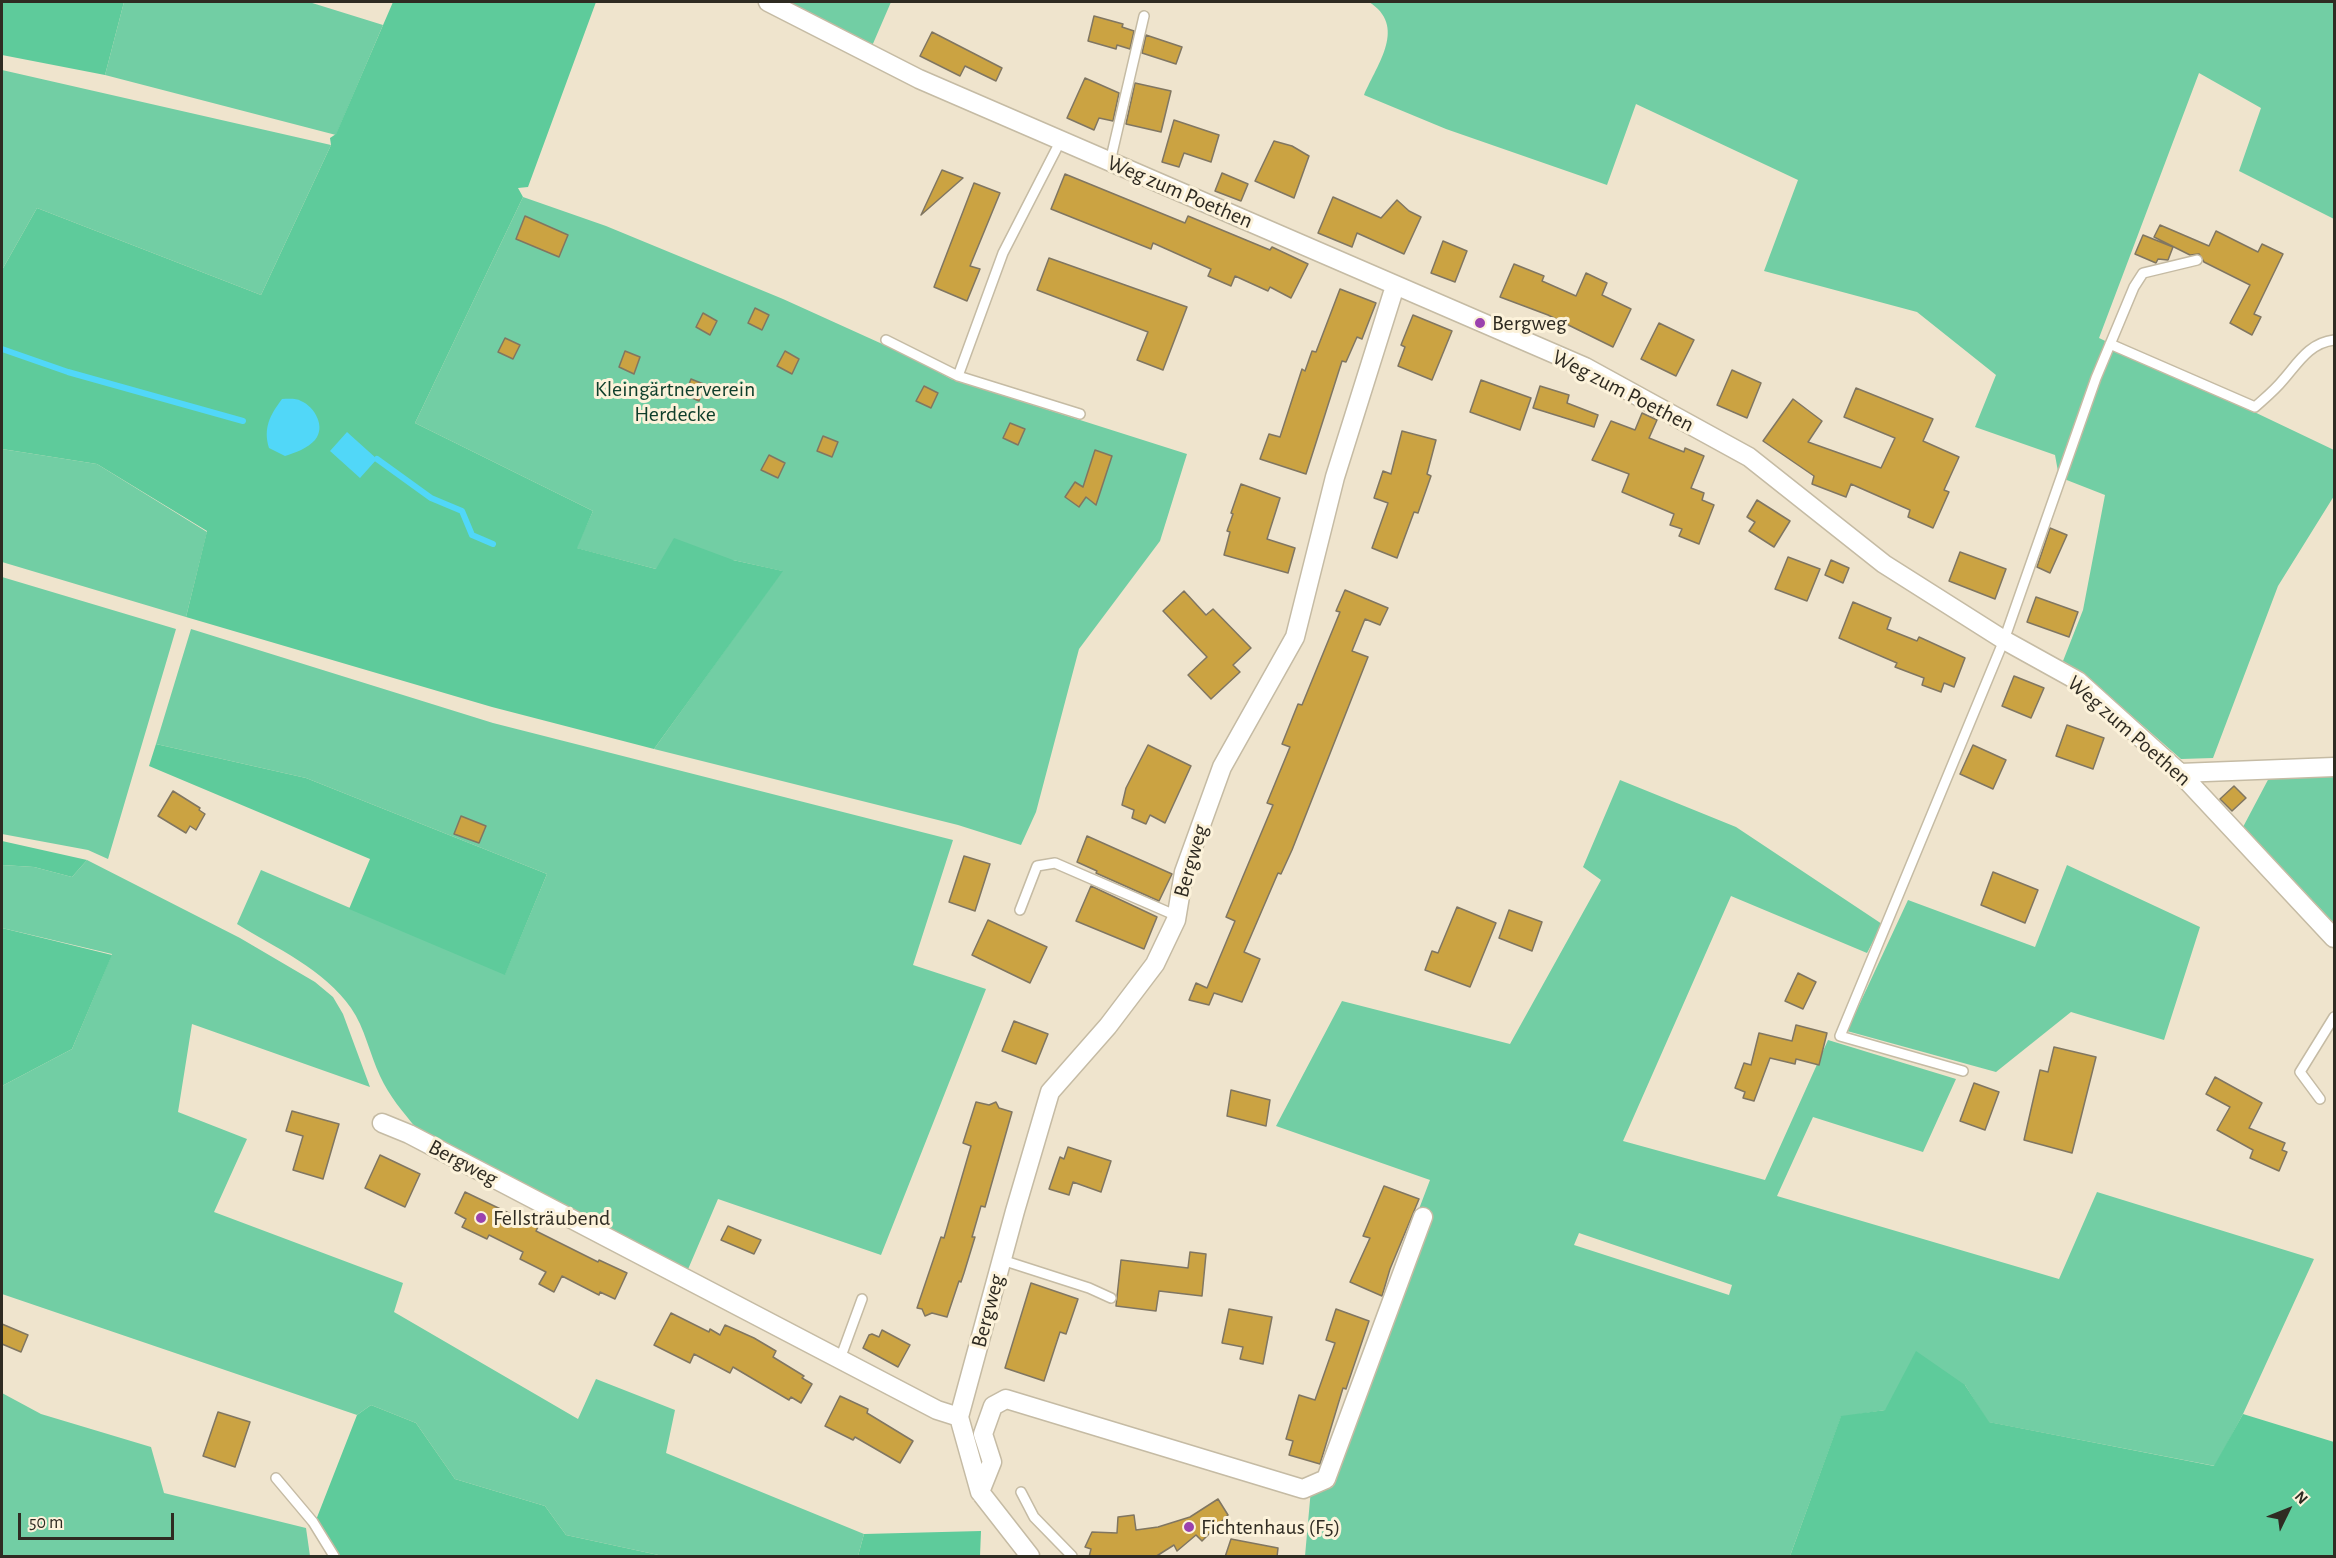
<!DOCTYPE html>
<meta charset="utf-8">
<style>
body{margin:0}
#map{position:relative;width:2336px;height:1558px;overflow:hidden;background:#efe4cd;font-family:"Alegreya Sans",sans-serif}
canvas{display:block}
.frame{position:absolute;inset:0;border:3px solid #2f2b22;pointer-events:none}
.north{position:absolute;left:2258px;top:1480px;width:60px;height:60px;-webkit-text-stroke:4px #fcf2da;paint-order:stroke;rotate:47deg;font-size:16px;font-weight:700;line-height:24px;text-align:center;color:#2f2b22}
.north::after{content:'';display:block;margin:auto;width:21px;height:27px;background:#2f2b22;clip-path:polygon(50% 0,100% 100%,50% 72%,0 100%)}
.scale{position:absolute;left:18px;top:1513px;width:156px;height:27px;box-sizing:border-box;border:3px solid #2f2b22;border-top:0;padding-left:8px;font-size:18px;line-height:21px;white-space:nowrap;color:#2f2b22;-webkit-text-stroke:4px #fcf2da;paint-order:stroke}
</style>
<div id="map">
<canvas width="2336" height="1558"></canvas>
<div class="frame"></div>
<div class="north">N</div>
<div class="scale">50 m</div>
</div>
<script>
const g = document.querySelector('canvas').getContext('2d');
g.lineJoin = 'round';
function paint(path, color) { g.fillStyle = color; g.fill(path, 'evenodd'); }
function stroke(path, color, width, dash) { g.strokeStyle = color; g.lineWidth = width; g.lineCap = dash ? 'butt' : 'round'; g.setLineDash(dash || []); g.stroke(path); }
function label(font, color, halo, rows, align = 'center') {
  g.font = font + ' "Alegreya Sans",sans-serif'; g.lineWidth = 6; g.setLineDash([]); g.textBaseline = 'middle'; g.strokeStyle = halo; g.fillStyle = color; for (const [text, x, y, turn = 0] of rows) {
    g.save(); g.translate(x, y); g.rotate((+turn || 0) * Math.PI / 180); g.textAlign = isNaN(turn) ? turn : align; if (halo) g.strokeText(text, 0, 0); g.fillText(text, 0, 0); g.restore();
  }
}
const green = new Path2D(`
 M124,2h185l74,23 -47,110 -231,-60z
 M787,2h104l-19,44z
 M1369,2h965v217l-95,-48 22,-63 -62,-35 -100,265 235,112v46l-56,90 -65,172 -32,1 -98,-86 -20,-12 20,-51 22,-115 -46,-18 -4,-22 -80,-28 21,-52 -79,-63 -153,-41 34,-91 -162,-76 -29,81 -161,-56 -82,-34c14,-32 43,-69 5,-93z
 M2,70l329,75 -70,150 -224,-87 -35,62z
 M523,197l83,29 177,73 128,58 40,22 236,75 -27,87 -81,108 -43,163 -15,33 -63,-20 -304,-76 128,-178 -49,-11 -77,9 -80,-21 17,-37 -178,-88z
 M2,449l95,15 110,68 -21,85 -184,-55z
 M2,577l174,52 -68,230 -20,-9 -86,-16z
 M191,629l302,94 460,117 -40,125 73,24 -105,266 -163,-56 -32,75 -269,-145c-14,-17 -28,-33 -37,-53 -10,-21 -15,-48 -29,-68 -26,-38 -75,-60 -114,-84l24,-54 244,104 42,-100 -241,-96 -150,-34z
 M2334,774v149l-91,-96 27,-51z
 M1620,780l116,47 146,97 -15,29 -136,-57 -108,245 142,39 63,-140 128,39 -33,73 -110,-35 -36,79 282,83 38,-87 217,67 -71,155 -28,52 -227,-44 -23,-37 -80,25 -44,7 -51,139h-485l6,-67 21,-6 100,-271 -13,-3 11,-29 -154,-54 66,-125 168,43 91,-164 -18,-13zM1579,1233l153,52 -3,10 -155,-50z
 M87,860l153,78 75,44 18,15 10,17 27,73 -178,-63 -14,88 69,27 -33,73 189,71 -9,29 184,107 18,-40 79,31 -9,43 198,81 -6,22h-195l-97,-21 -21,-29 -90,-27 -39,-56 -45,-18 -14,10 -355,-121v-208l70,-37 40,-95 -110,-26v-63l32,2 38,10z
 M2067,865l133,62 -36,113 -93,-28 -75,60 -149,-41 61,-131 127,47z
 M2,1393l39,21 110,33 13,46 142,35 4,28h-308z`);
const forest = new Path2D(`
 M2,2h122l-19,73 -103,-20z
 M393,2h203l-68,185 -10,1 5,9 -108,226 178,88 -16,37 79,21 18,-31 59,22 50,11 -129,178 -162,-42 -306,-90 21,-86 -110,-67 -95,-15v-179l35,-62 224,87 70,-150 -1,-7 6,-4z
 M156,744l150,34 241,96 -42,101 -156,-66 21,-50 -221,-93z
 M2,841l85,19 -15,17 -38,-10 -32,-2z
 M2,928l110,27 -40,94 -70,37z
 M1916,1351l49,34 24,37 225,44 29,-52 91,28v114h-544l51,-140 44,-6z
 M371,1405l45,18 39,56 90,27 21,29 97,21h-323l-24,-36 41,-105z
 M981,1531l-1,25h-122l6,-22z`);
const water = new Path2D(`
 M282,399c6,0 14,-1 19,2 14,6 25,26 14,39 -7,8 -20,13 -30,16l-16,-8c-6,-20 1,-33 13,-49z
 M347,432l30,27 -17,19 -30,-27z`);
const stream = new Path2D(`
 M2,349l66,23 175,49
 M377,459l54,39 31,13 10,24 21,9`);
const building = new Path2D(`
 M1094,16l29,8 -1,3 12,4 -4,18 -13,-4 -1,4 -28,-8z
 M932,32l70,36 -6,13 -31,-15 -5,10 -40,-20z
 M1146,35l36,12 -6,17 -34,-11z
 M1085,78l34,15 -6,28 -14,-3 -5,12 -27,-12z
 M1135,83l36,8 -10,41 -35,-8z
 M1174,120l45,15 -8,27 -27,-9 -5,14 -17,-5z
 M1274,141l18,5 17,10 -15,42 -39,-17z
 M942,170l21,8 -42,37z
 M1222,173l26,11 -7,17 -26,-10z
 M1065,174l120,49 3,-7 82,34 2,-3 36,17 -17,34 -21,-11 -2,4 -33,-15 -4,10 -23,-10 3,-7 -58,-26 -2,6 -100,-40z
 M974,183l26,10 -30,73 10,3 -13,32 -33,-14z
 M1333,197l48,21 16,-18 12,11 12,6 -17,37 -47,-21 -5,14 -34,-14z
 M525,216l43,19 -9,22 -43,-18z
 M2160,225l49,21 7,-15 42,21 4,-8 21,10 -29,60 7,3 -9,18 -22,-12 20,-38 -46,-23 -5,-8 -9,1 -36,-18z
 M2143,235l30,12 -5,13 -10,-1 -2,4 -21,-9z
 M1443,241l24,10 -12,31 -24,-9z
 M1049,258l138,49 -24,63 -26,-10 11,-28 -111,-42z
 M1514,264l30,12 -2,5 34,15 10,-23 21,10 -5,12 29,14 -18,38 -65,-32 -48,-18z
 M1340,289l36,14 -14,36 -5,-2 -11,25 -4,-1 -36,113 -46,-15 9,-25 11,3 22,-68 3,2 7,-20 4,1z
 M755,308l14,7 -7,15 -14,-7z
 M703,313l14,8 -7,14 -14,-8z
 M1413,315l39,16 -20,49 -34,-14 7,-19 -4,-2z
 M1659,323l35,17 -18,36 -35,-17z
 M505,338l15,7 -7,14 -15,-7z
 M625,351l15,6 -6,17 -15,-7z
 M785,351l14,8 -7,15 -15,-8z
 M1732,370l29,13 -14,35 -30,-13z
 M691,379l15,6 -7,16 -14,-6z
 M1481,380l50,18 -11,32 -50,-18z
 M924,386l14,7 -7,15 -15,-7z
 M1540,386l29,9 -2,8 31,12 -4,12 -61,-19z
 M1856,388l77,31 -10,22 36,16 -15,33 5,2 -16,36 -25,-11 2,-7 -59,-26 -5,13 -34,-13 2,-8 -51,-35 30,-42 29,22 -14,21 73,26 14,-30 -51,-21z
 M1642,413l15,7 -8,18 35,14 1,-4 19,8 -13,32 13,5 -2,7 12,5 -15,39 -20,-8 3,-7 -12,-4 4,-11 -52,-22 7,-18 -37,-14 19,-39 24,9z
 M1010,423l15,6 -7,16 -15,-7z
 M1402,431l34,9 -9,34 4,2 -13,37 -4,-1 -17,46 -25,-10 16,-45 -14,-5 9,-27 8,3z
 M823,436l15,6 -6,15 -15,-6z
 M1095,450l17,6 -16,49 -10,-8 -7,10 -14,-10 10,-15 8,5z
 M769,455l16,8 -7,15 -17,-8z
 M1241,484l39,14 -13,41 28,9 -7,25 -64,-18 6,-23 -3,-1 6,-17 -2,-1z
 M1757,500l33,21 -16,26 -25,-16 6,-9 -8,-5z
 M2050,528l17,7 -17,38 -13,-6z
 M1960,552l46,17 -11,30 -46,-18z
 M1788,557l32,12 -13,32 -32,-12z
 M1831,560l18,8 -6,15 -18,-8z
 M1345,590l43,18 -8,17 -15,-6 -13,32 16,6 -76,193 -11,24 -3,-1 -34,79 16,7 -18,43 -28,-9 -5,12 -20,-5 7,-17 11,5 28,-67 -9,-4 47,-112 -6,-2 23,-56 -8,-3 16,-40 4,1 38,-93 -4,-1z
 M1184,591l22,24 7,-6 38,39 -18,17 7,7 -29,27 -23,-24 19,-18 -44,-46z
 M2036,597l42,15 -9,25 -42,-15z
 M1853,602l38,16 -4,11 30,12 2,-4 46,21 -11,29 -10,-4 -3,9 -19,-7 2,-7 -29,-11 2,-4 -58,-25z
 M2014,676l30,12 -13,30 -29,-12z
 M2067,725l37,13 -11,31 -37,-13z
 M1148,745l43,21 -26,57 -15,-8 -4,9 -14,-6 2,-8 -12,-5 4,-17z
 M1973,745l33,15 -13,29 -33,-15z
 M2234,786l12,12 -14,13 -12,-12z
 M173,791l27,17 -1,2 6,4 -9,16 -6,-4 -4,7 -28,-17z
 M461,816l25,10 -7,17 -25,-9z
 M1087,836l85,38 -13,27 -63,-28 1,-2 -20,-9z
 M964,856l26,8 -15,47 -26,-9z
 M1993,872l45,18 -13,33 -44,-18z
 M1091,886l66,31 -13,32 -68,-28z
 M1457,907l39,16 -26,64 -45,-17 7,-19 6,2z
 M1509,910l33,12 -10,29 -33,-13z
 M988,920l59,27 -17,36 -58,-28z
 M1798,973l18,9 -13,27 -18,-8z
 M1014,1021l34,13 -12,30 -34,-13z
 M1796,1025l31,8 -8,32 -23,-6 -1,5 -25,-6 -16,43 -11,-3 2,-6 -10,-4 9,-25 7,2 8,-32 33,8z
 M2054,1047l42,10 -24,96 -48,-13 16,-70 8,2z
 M2215,1077l47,26 -13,25 36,15 -3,7 5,2 -8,19 -29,-13 3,-8 -36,-20 13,-23 -24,-13z
 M1974,1083l25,9 -14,38 -25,-9z
 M1231,1090l39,10 -4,26 -39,-10z
 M976,1102l13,3 7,-3 3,6 13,4 -27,95 -4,-1 -9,31h3l-11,36 -3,9 -2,-1 -12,36 -15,-4 -7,3 -3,-7 -5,-1 24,-71 3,1 27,-92 -8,-3z
 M292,1111l47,13 -16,55 -30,-9 10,-34 -17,-5z
 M1068,1147l43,14 -10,31 -28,-10 -4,13 -20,-6 11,-32 4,2z
 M380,1155l40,19 -15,33 -40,-19z
 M1384,1186l35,13 -29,70 -8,27 -32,-14 20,-44 -7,-2z
 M465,1192l73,35 -2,4 62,31 1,-2 28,13 -12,26 -15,-7 -1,3 -37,-19 -8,16 -15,-8 7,-12 -26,-13 3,-7 -34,-17 -2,4 -25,-12 4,-8 -11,-6z
 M728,1226l33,14 -7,14 -33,-14z
 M1190,1252l16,2 -4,42 -43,-5 -3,20 -40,-5 5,-46 67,8z
 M1031,1283l47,16 -12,35 -6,-2 -16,49 -39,-13z
 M1229,1309l43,8 -9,47 -23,-5 3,-12 -21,-4z
 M1336,1309l33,12 -23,68 -3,-1 -23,76 -31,-9 4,-14 -7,-2 13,-44 16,5 20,-57 -9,-3z
 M671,1313l38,19 1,-3 10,6 5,-10 29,13 22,13 -3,6 31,19 -2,2 10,6 -11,19 -10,-6 -2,3 -56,-33 -3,6 -36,-19 -4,9 -36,-18z
 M2,1324l26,11 -7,17 -19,-8z
 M882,1330l28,15 -12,22 -35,-19 6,-13 3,-1 7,3z
 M840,1396l28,13 -1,4 46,28 -13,22 -45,-26 -2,3 -28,-14z
 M218,1412l32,10 -15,45 -32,-11z
 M1218,1499l10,16 -26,26 -6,-6 -19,16 -3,-6 -19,12h-66l2,-8 -6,-2 7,-15 25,1 1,-16 16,-2 2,15 22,-3 32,-10z
 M1231,1539l47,9 -1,9h-52z`);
const service = new Path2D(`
 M1110,162l34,-146
 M886,340l72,36 122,38
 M2110,344l145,63c10,-9 20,-17 28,-27 15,-17 26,-37 51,-40
 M958,376l45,-123 58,-113
 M1020,910l17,-44 18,-3 122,53
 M1963,1071l-123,-35 164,-396 92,-262 38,-91 9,-14 54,-13
 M2320,1099l-20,-27 34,-55
 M1002,1260l87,28 22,10
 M840,1359l22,-60
 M276,1478l37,44 21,34
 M1021,1492l13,25 38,39`);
const minor = new Path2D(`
 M768,2l151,77 666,288 164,90 135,107 120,76 74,41 102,92 154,165
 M2180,773l154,-6
 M382,1123l27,11 528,276 22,7
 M980,1492l12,-30 -9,-28 10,-28 13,-7 297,90 23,-10 97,-262
 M1030,1556l-50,-64 -21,-75 56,-206 35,-119 58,-66 47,-62 21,-44 8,-48 38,-105 73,-130 40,-160 60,-191`);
const markers = [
 [1480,323,6,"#9b42ae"],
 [481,1218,6,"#9b42ae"],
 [1189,1527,6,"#9b42ae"]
];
const streetNames = [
 ["Weg zum Poethen",1180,192,23],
 ["Weg zum Poethen",1623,391,27],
 ["Weg zum Poethen",2129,731,41],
 ["Bergweg",1191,861,-74],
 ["Bergweg",463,1163,28],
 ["Bergweg",988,1311,-75]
];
const poiNames = [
 ["Bergweg",1492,323],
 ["Fellsträubend",493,1218],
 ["Fichtenhaus (F5)",1201,1527]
];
const parkNames = [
 ["Kleingärtnerverein",675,389],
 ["Herdecke",675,414]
];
paint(green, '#72cea4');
paint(forest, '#5ecb9b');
paint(water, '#51d7f8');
stroke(stream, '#51d7f8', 6);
paint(building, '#cba342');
stroke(building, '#807661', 1.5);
stroke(service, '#c5bba4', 12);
stroke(minor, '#c5bba4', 21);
stroke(service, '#fff', 9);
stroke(minor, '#fff', 18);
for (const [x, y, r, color] of markers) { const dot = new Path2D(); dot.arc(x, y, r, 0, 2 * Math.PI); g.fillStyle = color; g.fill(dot); stroke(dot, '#fcf2da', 2); }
label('22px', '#2f2b22', '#fcf2da', streetNames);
label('22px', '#2f2b22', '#fcf2da', poiNames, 'left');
label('22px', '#0e3e2b', '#fcf2da', parkNames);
</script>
